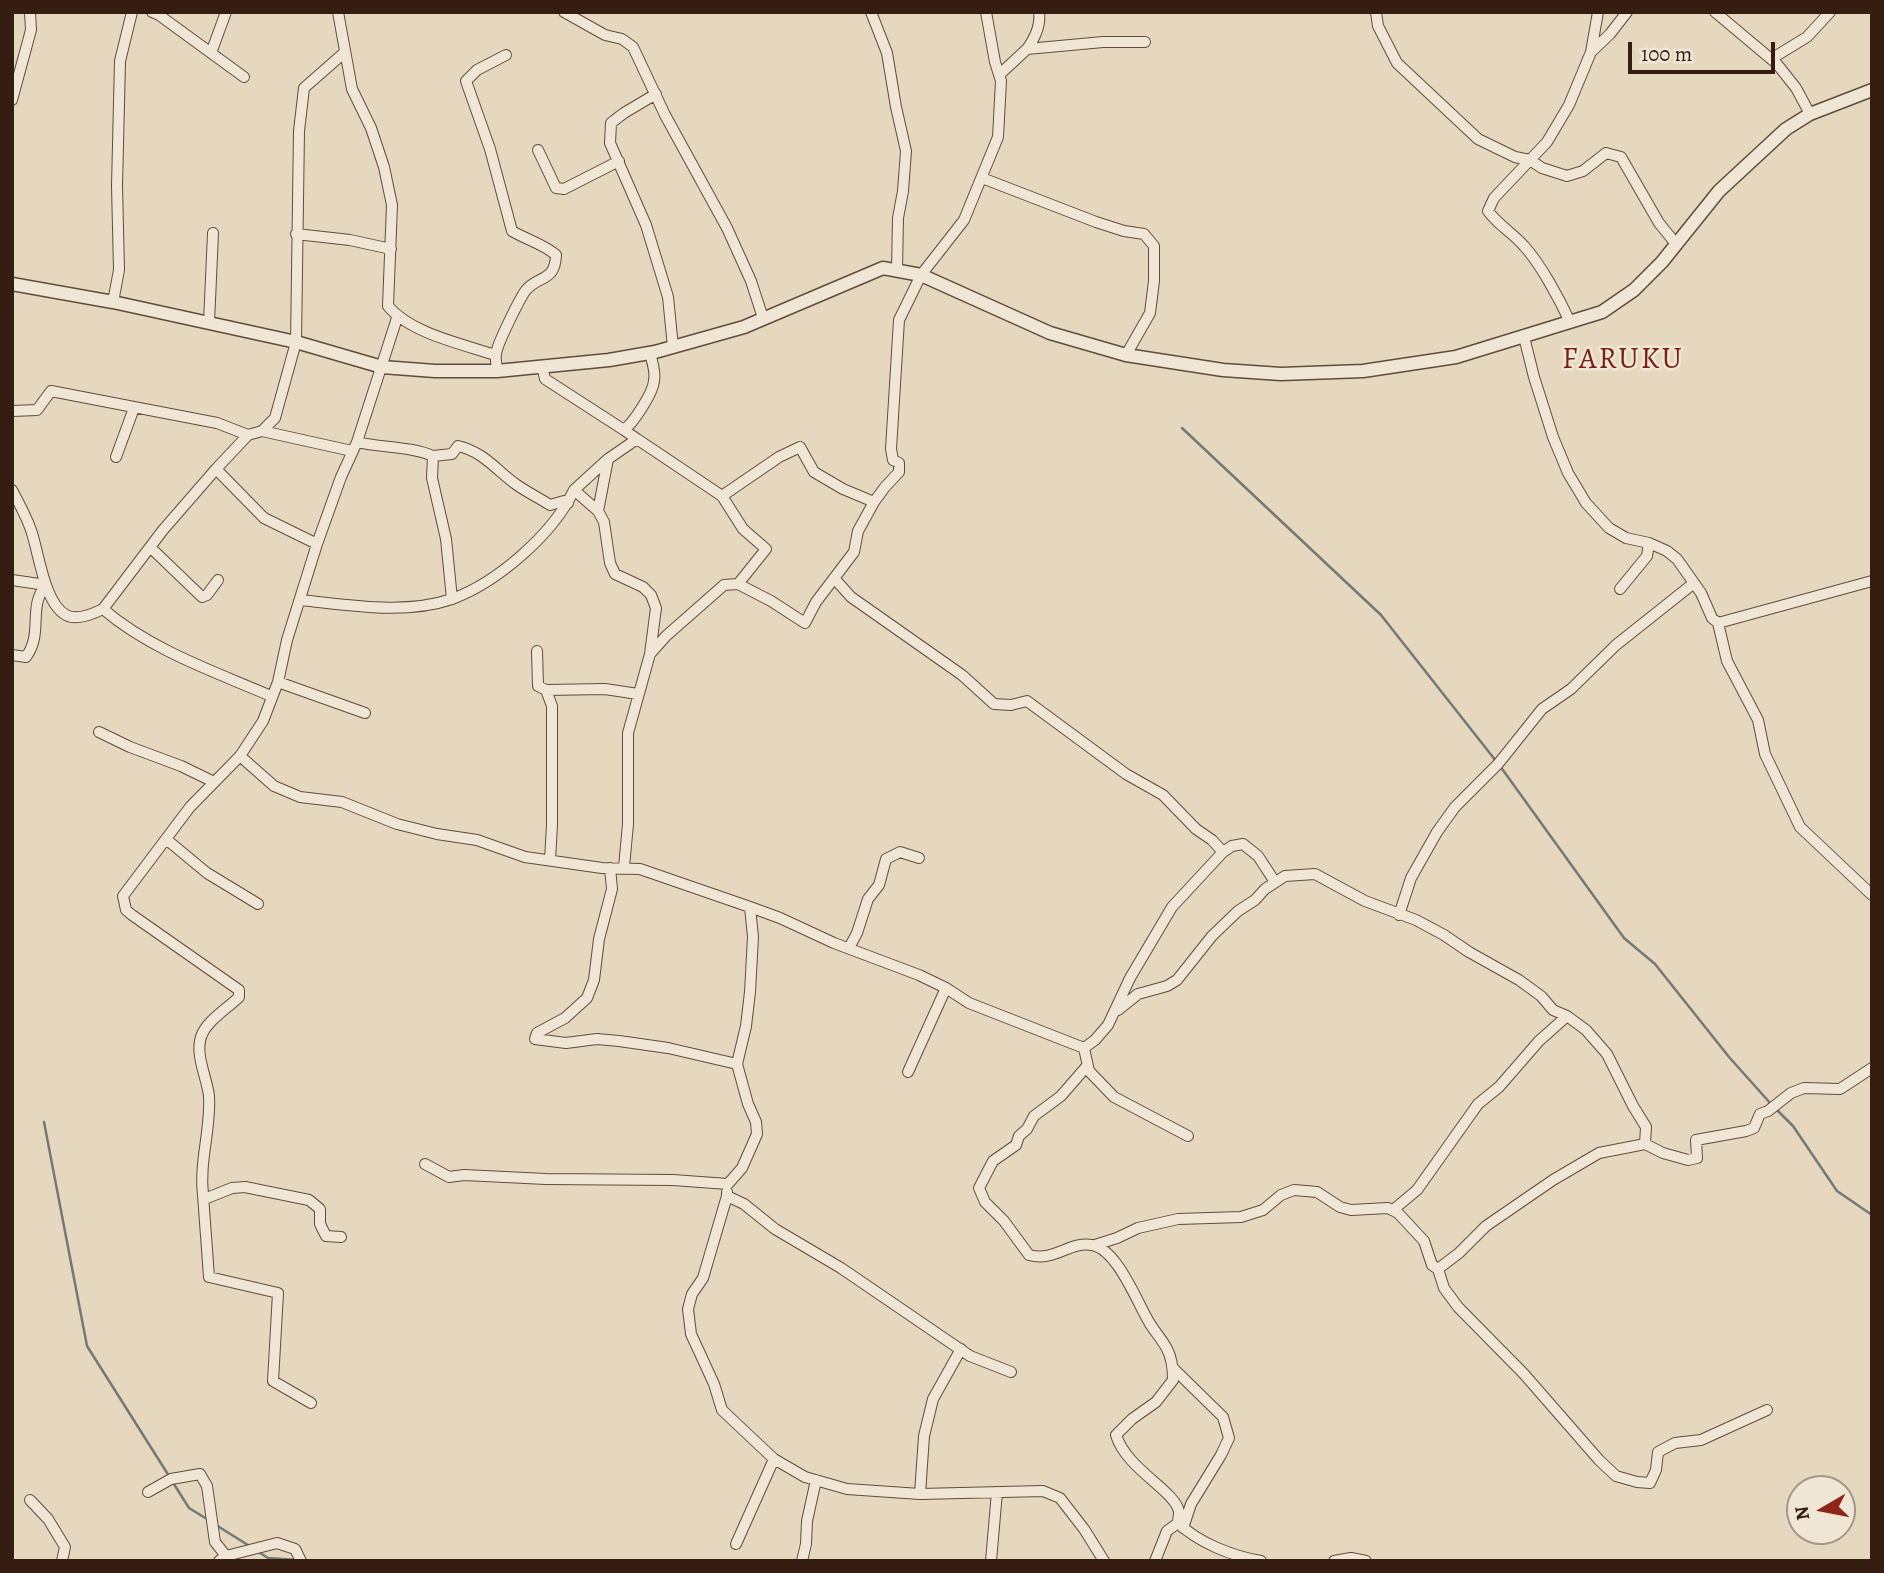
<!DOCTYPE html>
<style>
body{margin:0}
#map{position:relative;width:1884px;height:1573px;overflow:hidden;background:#e6d8be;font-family:Alegreya,serif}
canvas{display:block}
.frame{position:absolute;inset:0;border:14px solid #351d11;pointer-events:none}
.north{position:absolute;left:1786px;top:1475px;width:70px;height:70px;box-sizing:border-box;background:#efe6d5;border:2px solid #a59687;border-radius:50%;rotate:260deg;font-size:19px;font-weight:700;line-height:28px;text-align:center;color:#351d11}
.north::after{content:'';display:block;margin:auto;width:24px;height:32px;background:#8f2418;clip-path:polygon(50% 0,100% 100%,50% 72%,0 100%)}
.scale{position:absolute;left:1628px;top:42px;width:147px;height:32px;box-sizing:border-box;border:4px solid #351d11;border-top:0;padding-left:9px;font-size:21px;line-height:24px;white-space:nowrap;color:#351d11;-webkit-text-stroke:5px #efe6d5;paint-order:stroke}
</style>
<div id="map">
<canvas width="1884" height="1573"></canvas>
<div class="frame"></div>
<div class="north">N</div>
<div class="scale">100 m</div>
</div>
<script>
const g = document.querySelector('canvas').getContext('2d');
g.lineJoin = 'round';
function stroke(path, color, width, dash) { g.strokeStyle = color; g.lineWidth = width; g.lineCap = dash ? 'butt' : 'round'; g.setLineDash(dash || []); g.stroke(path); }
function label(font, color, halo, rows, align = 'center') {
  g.font = font + ' Alegreya,serif'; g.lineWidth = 5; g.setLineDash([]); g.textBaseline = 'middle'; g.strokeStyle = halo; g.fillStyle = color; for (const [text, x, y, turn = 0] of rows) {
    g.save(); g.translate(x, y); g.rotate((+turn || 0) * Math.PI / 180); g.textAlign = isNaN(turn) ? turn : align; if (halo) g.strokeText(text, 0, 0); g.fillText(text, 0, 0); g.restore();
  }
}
const stream = new Path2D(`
 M1182,428l199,187 115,146
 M1500,766l124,172 31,26 74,93 42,47
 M1776,1109l17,17 44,65 35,24
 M44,1122l43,224 82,130
 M172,1481l17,27 18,11
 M216,1525l35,22
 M257,1551l11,7 29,2`);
const minor = new Path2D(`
 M152,12l7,3 85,62
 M338,12l14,77 19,39 13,39 8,38 -4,101c22,27 74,38 107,49
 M564,12l41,23 17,4 11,8 32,68 62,113 24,53 12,37
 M871,12l16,41 9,54 10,44 -3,40 -5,27 -1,52
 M1376,12l2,14 19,37 81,76 37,18 15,3 12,8 25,8 16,-5 23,-18 15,4 38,66 17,21
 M1715,12l62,52 19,24 14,26
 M1027,49c8,-11 14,-23 12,-37
 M1591,52l19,-18 17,-22
 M211,53l15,-41
 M1771,59l36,-22 23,-25
 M1000,74l27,-25 76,-7h42
 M656,94l-32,19 -13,10 -1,20 36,82 22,72 5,50
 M12,100l19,-70 -1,-18
 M538,150l18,38 8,1 55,-28
 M982,178l114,44 28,9 20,3 10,12v35l-4,32 -24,42
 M296,234l54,6 41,9
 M113,302l6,-32 -2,-84 3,-125 12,-49
 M1570,322c-10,-22 -30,-59 -46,-76 -11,-13 -26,-21 -36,-35l6,-13 53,-56 22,-37 22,-53 7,-40
 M209,323l4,-90
 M1524,337l10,40 19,60 15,36 18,30 23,25 17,10 23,5 18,8 10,8 24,34 11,25 6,5 9,38 31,59 7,34 35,73 72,68
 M542,366l3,13 79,51
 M497,371c0,-5 -2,-12 -1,-17 1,-10 24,-56 30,-64 13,-15 29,-8 30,-35 -12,-11 -29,-15 -44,-24l-22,-82 -24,-68 11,-11 29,-15
 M12,411l25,-1 14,-19 166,32 31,12
 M262,431l90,20
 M637,439l85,57 57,-39 21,-10 14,25 29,17 31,13
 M357,442c25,6 52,4 76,14l-1,22 14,61 6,60c46,-17 101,-65 122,-109l24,21
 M433,456l19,-2 6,-8c26,6 38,24 59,39 10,7 22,13 33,20l14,-4 4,2
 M116,457l18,-49
 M216,469l48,49 53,26
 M12,490c7,13 14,26 19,40 8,23 13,73 35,85 11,6 27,-1 37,-6l60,-79 53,-61 32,-34 14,-4 13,-13 21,-76 3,-211 5,-43 41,-36
 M574,490l34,-31
 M722,496l21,33 23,20 -28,35 33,17 34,22 11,-21 38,-50 4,-21 16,-29 11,-15 14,-15v-9l-6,-3 -2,-11 8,-129 22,-45 43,-55 34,-83 3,-56 -6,-19 -9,-50
 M150,547l52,50 5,-2 11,-15
 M834,578l17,19 111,78 32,29 17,1 16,-4 99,73 37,21 33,34 16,11 11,12
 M12,580l34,5
 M1620,589l27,-33 2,-13
 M301,600c49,5 104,15 151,-1
 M103,609c48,41 110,62 168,87
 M1718,623l154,-42
 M537,651l1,35 8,4 6,16v119l-2,35
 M650,654l16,-18 58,-51 14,-1
 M12,655l14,2c18,-25 1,-49 20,-72
 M278,682l87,31
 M546,690l59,-1 33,5
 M99,732l31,15 51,19 33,16
 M240,756l34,30 26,11 42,5 55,22 40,10 40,6 48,17 77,11 38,1 110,38 30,11 54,25 85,32 27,13 23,15 115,45 11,-8 13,-15 22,-47 42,-71 51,-55 9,-6 11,-2 15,12 17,26
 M166,839l41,34 51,31
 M624,867l4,-43v-91l22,-79 6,-46 -5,-13 -8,-8 -28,-13 -5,-11 -6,-41 -6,-11 10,-52 29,-20 -13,-9c10,-8 29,-37 30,-49 2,-10 -2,-19 -4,-28
 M610,868l2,21 -13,50 -5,41 -7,18 -22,20 -28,15 -2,6 31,4 31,-4 22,2 49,7 69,16
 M1399,915l12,-37 26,-46 18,-25 43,-43 44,-55 29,-20 45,-44 78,-62
 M849,948l8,-15 11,-34 11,-14 7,-26 14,-7 19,6
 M1118,1010l20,-16 29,-8 10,-6 35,-44 26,-25 17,-11 10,-11 20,-13 30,-2 50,27 51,19 28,15 25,17 50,28 22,16 12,14 14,6 19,14 21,24 26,52 13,21 -1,17
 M1084,1048l5,23 25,26 74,39
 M1087,1066l-26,30 -27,20 -7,13 -8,7 -3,9 -23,16 -14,27 6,14 19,19 25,34c26,7 40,-14 63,-10 25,4 45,57 57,77 5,9 13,17 18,27 5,9 6,21 6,31l-17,22 -24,17 -16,16c10,34 60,56 63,77 0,4 -1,7 -1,11 21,20 54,33 83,38
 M908,1072l38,-84
 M425,1164l24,13 15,-2 82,4 127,1 55,4 14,-16 15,-34 -1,-12 -8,-18 -11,-40 9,-38 4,-34 3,-55 -3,-30
 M727,1192v4l17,8 31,25 66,39 129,88 41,16
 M203,1195l6,82 69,16 -5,88 38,22
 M727,1196l-24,82 -11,16 -4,15 3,25 23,50 8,26 52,49 31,18 42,12 73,5
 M1393,1210l24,-20 61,-86 21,-17 40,-46 28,-25
 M341,1237l-15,-1 -6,-12v-15l-11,-9 -64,-13 -13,1 -25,10 -4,-3c-4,-34 8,-65 6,-99 -2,-18 -14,-41 -8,-59 5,-16 26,-28 38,-40v-7l-107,-75 -6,-5 -3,-14 67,-89 50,-51 23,-35 15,-39 9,-42 30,-96 24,-67 16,-35 40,-124
 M1095,1245l22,-7 21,-10 40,-9 63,-2 22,-7 18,-15 13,-5 23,2 23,15 11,3 37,-2 10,5 26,28 8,24 6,4 21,-16 27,-27 67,-46 46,-27 46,-9 18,9 25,7 9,-2 -1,-18 50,-9 8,-3 6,-14 8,-3 23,-18 13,-5 36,1 32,-21
 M1438,1269l6,19 14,19 66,67 75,86 17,16 21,6 13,1 6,-13 2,-18 17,-9 26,-3 66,-30
 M961,1349l-28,50 -9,37 -4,58 123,-3 17,7 24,31 20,32
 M1173,1368l50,49 6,21 -8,17 -30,49 -8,24
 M148,1492l23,-13 29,-5 7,12 8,56 11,14
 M30,1500l18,19 17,28 -3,14
 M736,1544l38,-85
 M219,1561l7,-5 51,-13 18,6 6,12
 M802,1561l4,-17 1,-23 9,-41
 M991,1561l6,-69
 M1155,1561l12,-30 11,-8
 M1334,1561l17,-3 15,3`);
const tertiary = new Path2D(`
 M12,284l101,18 183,40 86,25 53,4h62l112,-11 46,-8 89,-25 139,-59 38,7 129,58 76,22 97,15 58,4 82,-3 93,-14 146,-45 32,-22 28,-28 57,-71 67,-62 24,-15 62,-24`);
const quarterNames = [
 ["FARUKU",1623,361]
];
stroke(stream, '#737978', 2.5);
stroke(minor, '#614c3c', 12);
stroke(tertiary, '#614c3c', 15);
stroke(minor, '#efe6d5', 10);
stroke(tertiary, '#efe6d5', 12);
g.letterSpacing = '2px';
label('30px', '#7a1f14', '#efe6d5', quarterNames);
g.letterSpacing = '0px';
</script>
